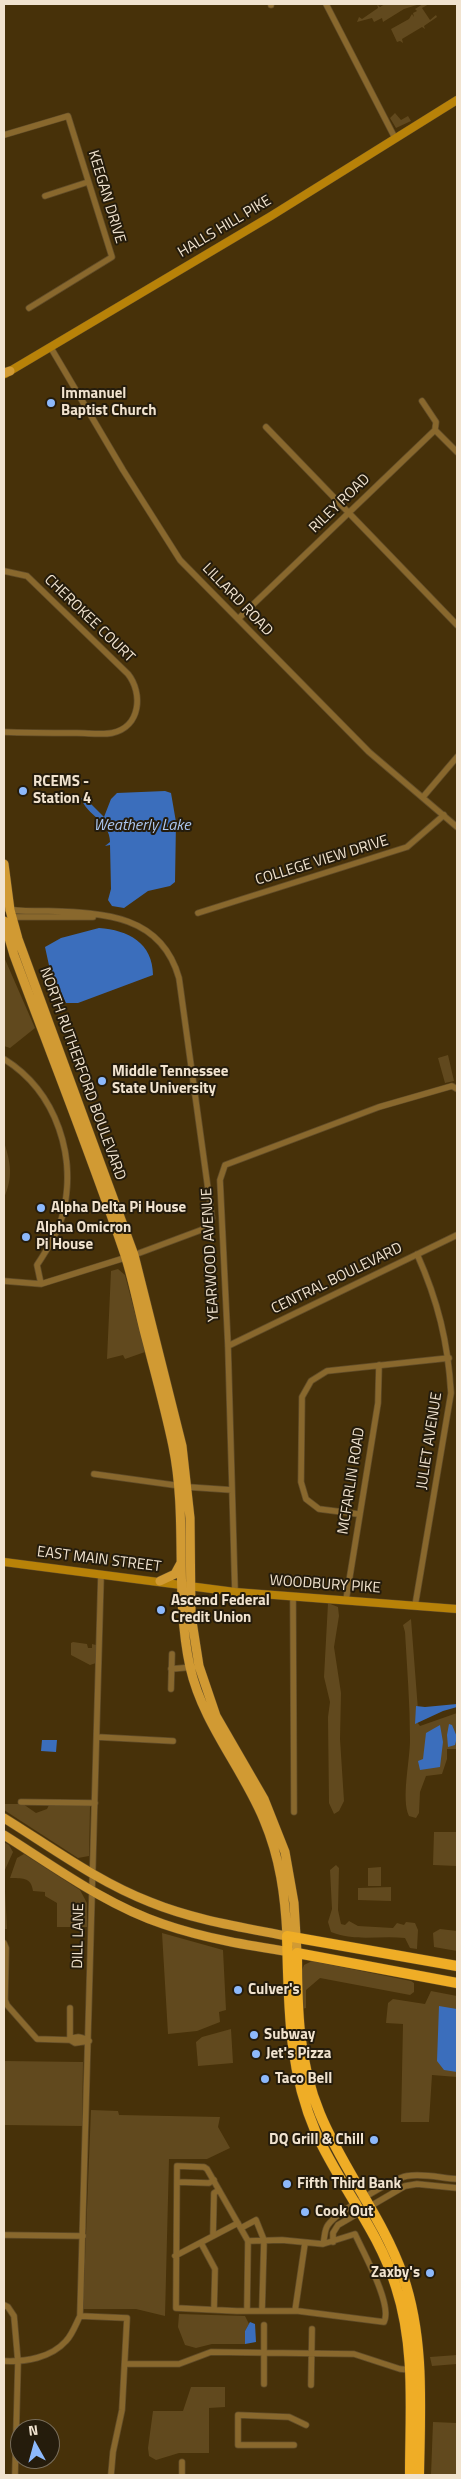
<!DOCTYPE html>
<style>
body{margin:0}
#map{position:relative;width:461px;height:2479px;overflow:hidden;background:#473109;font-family:"Titillium Web",sans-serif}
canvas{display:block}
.frame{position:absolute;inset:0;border:5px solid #f1e3cf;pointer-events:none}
.north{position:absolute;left:10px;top:2419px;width:50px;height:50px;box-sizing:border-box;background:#251c0c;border:1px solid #776c5a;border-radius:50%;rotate:353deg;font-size:14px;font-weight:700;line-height:20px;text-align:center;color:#f1e3cf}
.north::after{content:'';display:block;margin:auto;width:18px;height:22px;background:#8db9fc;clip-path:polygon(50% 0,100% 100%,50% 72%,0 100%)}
</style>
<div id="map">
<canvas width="461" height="2479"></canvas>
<div class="frame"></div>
<div class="north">N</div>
</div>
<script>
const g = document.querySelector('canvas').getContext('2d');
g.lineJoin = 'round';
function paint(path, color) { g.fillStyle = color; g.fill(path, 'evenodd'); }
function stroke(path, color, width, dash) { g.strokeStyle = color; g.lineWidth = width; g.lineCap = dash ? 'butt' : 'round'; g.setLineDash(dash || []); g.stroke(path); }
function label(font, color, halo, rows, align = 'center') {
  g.font = font + ' "Titillium Web",sans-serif'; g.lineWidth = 4; g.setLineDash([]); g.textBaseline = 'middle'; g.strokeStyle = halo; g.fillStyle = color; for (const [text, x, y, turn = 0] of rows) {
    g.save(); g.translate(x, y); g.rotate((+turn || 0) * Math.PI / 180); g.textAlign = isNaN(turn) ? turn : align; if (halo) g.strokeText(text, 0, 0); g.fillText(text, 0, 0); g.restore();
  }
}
const green = new Path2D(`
 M377,4l3,3 5,-3h35l-16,5 -21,13 -1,-4 -8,4 -2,-4 -15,4 2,-5 3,2 16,-11z
 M423,4h6l-7,4 8,12 6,-5 1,2 -13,9 1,3 -3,-2 -20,12 1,4 -3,-2 -3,1 -6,-13 18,-10 3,-5 2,3 -1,-4 4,-2 -2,-2z
 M395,113l6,7 7,-4 3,5 -15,7 -6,-10z
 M4,957l31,71 -25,20 -6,-2z
 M448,1055l6,26 -9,2 -7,-25z
 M4,1142c7,22 9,35 0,56z
 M118,1269l7,6 20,77 -20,7 -2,-4 -16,4 4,-88z
 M328,1603l10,4 1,9 -5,31 7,46 -1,46 4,62 -5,10 -5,3 -5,-11 -1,-86 2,-15 -6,-25z
 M411,1619l7,91 -1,12 3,4 37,-13v36h-10v10l-5,15 -16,2 -6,16 -1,21 -3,5 -7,-2c-8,-17 1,-55 1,-76 0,-36 -3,-72 -5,-108l-2,-7z
 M73,1642l14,2 1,4h4v-4l4,1v18l-6,2 -19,-10v-12z
 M4,1804h19l13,9 11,-4 2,-4 41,1 -1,50 -11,2 -74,-48z
 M434,1832h23v34l-24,-1z
 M4,1842l5,3 4,7 -9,20 3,57h-3z
 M24,1854l56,36 7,13v24h-30v-24l-12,-7v-4l-12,-1c-2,-15 -12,-12 -23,-13l7,-20z
 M336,1865l3,3 -1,42 3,14 4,1 4,-4 9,5 35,2 4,-5 7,2 2,-3 9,1 3,7 -1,19 -7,-1 -5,-10c-25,-3 -50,4 -74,-6l-3,-10 4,-13 -2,-39z
 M381,1867v19h-13v-18z
 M391,1887v14l-33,-1v-12z
 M440,1929l17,2v20l-23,-4 -1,-14z
 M162,1933l61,17 3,60 -7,2 1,10 -23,9 -29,3z
 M312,1961l99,20 3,2v9l-4,3 -90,-17 -14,12v18l-4,1v-39l2,-5z
 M431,1991l26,5v81l-25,-2 -3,47h-28l2,-98 -17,-1 2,-20 5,-4 32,5z
 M231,2029l2,34 -35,3 -2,-24 6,-5z
 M4,2061l79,1 -1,64 -78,-1z
 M91,2110l27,1 1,4 101,2 -2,10 12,21 -23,11h-38l-4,157 -29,-7h-53z
 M179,2314l66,2 4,8 -4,7v13h-33l-16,4 -11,-3 -7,-18z
 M457,2355v9l-25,2 -2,-9z
 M191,2387h34v20l-16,1v45h-30l-23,7 -7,-4 -1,-8 5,-37h30z
 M433,2422l24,1v52h-26z`);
const water = new Path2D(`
 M165,791l6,2 5,29 -1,60 -5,4 -22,5 -24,17 -12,-2 -4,-6 3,-11 -1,-44 -5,1 5,-4c0,-21 -23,-26 -29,-44l6,2 17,17 7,-18 6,-6z
 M99,928c29,2 54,15 54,47l-75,28h-12l-16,-33 -5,-23 16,-9z
 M457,1704v3l-14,4 -28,13 1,-18 9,1z
 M449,1724l3,1 5,12 -2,8 -7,2 -1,-12z
 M440,1725l3,17 -3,25 -20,3 -2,-9 5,-2 3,-26z
 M42,1740h15l-1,12 -15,-1z
 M439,2006l18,3v63l-13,-2 -7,-9z
 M250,2322l5,2 1,18 -11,2v-13z`);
const street = new Path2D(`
 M271,4v1
 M326,4l69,134
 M4,135l64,-19 44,141 -83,51
 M45,196l43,-14
 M51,348l72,122 57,90 189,192 88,75
 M266,427l191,198
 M435,430l22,22
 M4,571l23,5 101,98c15,19 13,53 -16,59 -10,2 -24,0 -35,0 -24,0 -49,0 -73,-1
 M238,619l197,-189 1,-8 -14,-21
 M423,797l34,-40
 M4,908c13,4 28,3 42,3 57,2 115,3 133,67l33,240 -3,7 -8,5 -67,25 -93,29 -37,-3
 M198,913l209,-66 37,-32
 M10,917h83
 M4,1059c53,33 74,99 58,158 -5,17 -15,33 -25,48l4,19
 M228,1346l229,-111
 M94,1474l94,13 44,3
 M358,1514l-39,-5 -13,-10 -5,-17 1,-85 9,-16 16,-10 122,-13
 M235,1592l-7,-246 -8,-166 5,-15 154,-58 73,-21 5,3
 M293,1597l1,215
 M346,1600l32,-197 1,-38
 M415,1606l36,-213c-3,-51 -13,-92 -34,-139
 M171,1669l22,-2
 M171,1689l1,-35
 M97,1737l76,4
 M21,1802l74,1
 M4,1943l2,5 -1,52 2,5 30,34 33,1c7,-5 12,-3 19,1
 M70,2040v-32
 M70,2040l5,3 14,-2
 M177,2166l27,1 3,2 41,72 34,-1 41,4 32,-10c8,18 38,71 29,88l-86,-11h-61l-61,-3z
 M177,2182l32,1 5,-3
 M241,2228l15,-8 8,20 -2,71
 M4,2235l79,1
 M213,2236l1,-43 5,-3
 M333,2242v-9l5,-8 67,-39 12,-2 40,4
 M201,2243l14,26 -1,41
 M323,2244c2,-6 1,-14 5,-19 8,-12 64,-46 79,-49 16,-3 34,2 50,3
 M175,2256l63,-33
 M4,2305l4,2 6,9 4,46 -3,113
 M247,2311l1,-70
 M295,2311l10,-68
 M80,2316l47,2 -5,92 -9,42 -2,23
 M264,2325v59
 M4,2361c21,1 47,-3 62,-20 6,-6 10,-17 14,-25l21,-741
 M125,2364h54l32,-12 143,2 46,15 11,1
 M311,2385l1,-56
 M294,2445h-56v-30l51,2 17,8
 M182,2475v-13`);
const secondary = new Path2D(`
 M5,374l266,-158 186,-116
 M4,1562l231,30 222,17`);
const primary = new Path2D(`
 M4,373l6,-2
 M4,864l6,46 8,29 116,316 48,191 8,72 1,97 8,51 17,50 48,83 21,53 9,51 3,50c-45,-7 -91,-14 -134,-29 -57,-19 -108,-57 -159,-89
 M4,921l10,34c37,100 77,199 111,300 8,25 13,51 19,75 10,39 21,77 29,116 15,73 1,148 17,221 13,57 52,100 74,153 16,38 21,75 23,116 -46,-9 -93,-16 -137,-34 -52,-20 -99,-55 -146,-84
 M160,1581l15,-7 6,-11`);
const highway = new Path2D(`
 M410,2475c0,-62 6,-127 -14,-188 -17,-56 -56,-101 -80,-154 -28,-65 -27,-128 -29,-197l170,30
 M419,2475c1,-66 6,-135 -16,-199 -20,-58 -60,-106 -83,-162 -22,-52 -23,-106 -23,-161l160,30`);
const markers = [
 [51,403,5,"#8db9fc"],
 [23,791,5,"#8db9fc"],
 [102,1081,5,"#8db9fc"],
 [41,1208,5,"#8db9fc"],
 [26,1237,5,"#8db9fc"],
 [161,1610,5,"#8db9fc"],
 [238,1990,5,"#8db9fc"],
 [254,2035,5,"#8db9fc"],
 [256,2054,5,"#8db9fc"],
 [265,2079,5,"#8db9fc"],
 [374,2140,5,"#8db9fc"],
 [287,2184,5,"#8db9fc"],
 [305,2212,5,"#8db9fc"],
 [430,2273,5,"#8db9fc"]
];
const streetNames = [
 ["KEEGAN DRIVE",106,197,73],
 ["HALLS HILL PIKE",225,227,-31],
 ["RILEY ROAD",340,504,-44],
 ["LILLARD ROAD",237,600,46],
 ["CHEROKEE COURT",89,619,44],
 ["COLLEGE VIEW DRIVE",322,861,-17],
 ["NORTH RUTHERFORD BOULEVARD",82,1074,70],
 ["YEARWOOD AVENUE",211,1255,-93],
 ["CENTRAL BOULEVARD",337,1279,-26],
 ["JULIET AVENUE",430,1441,-81],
 ["MCFARLIN ROAD",352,1481,-81],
 ["EAST MAIN STREET",99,1560,7],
 ["WOODBURY PIKE",325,1585,4],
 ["DILL LANE",79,1936,-89]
];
const poiNames = [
 ["Immanuel",61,394],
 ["Baptist Church",61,411],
 ["RCEMS -",33,782],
 ["Station 4",33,799],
 ["Middle Tennessee",112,1072],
 ["State University",112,1089],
 ["Alpha Delta Pi House",51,1208],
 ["Alpha Omicron",36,1228],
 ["Pi House",36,1245],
 ["Ascend Federal",171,1601],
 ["Credit Union",171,1618],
 ["Culver's",248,1990],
 ["Subway",264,2035],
 ["Jet's Pizza",266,2054],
 ["Taco Bell",275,2079],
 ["DQ Grill & Chill",364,2140,"right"],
 ["Fifth Third Bank",297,2184],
 ["Cook Out",315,2212],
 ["Zaxby's",420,2273,"right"]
];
const waterNames = [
 ["Weatherly Lake",142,826]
];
paint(green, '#61491e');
paint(water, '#3b6ebc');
stroke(street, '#624d29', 7);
stroke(secondary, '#624d29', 9);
stroke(primary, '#624d29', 10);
stroke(highway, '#624d29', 11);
stroke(street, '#89682d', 5.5);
stroke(secondary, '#b88208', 8);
stroke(primary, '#d19a33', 9);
stroke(highway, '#efad26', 10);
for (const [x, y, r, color] of markers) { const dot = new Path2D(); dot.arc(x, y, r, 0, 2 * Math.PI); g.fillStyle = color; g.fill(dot); stroke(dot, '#251c0c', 2); }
label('15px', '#f1e3cf', '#251c0c', streetNames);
label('bold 15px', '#f1e3cf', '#251c0c', poiNames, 'left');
label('italic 16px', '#acc7f0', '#251c0c', waterNames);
</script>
